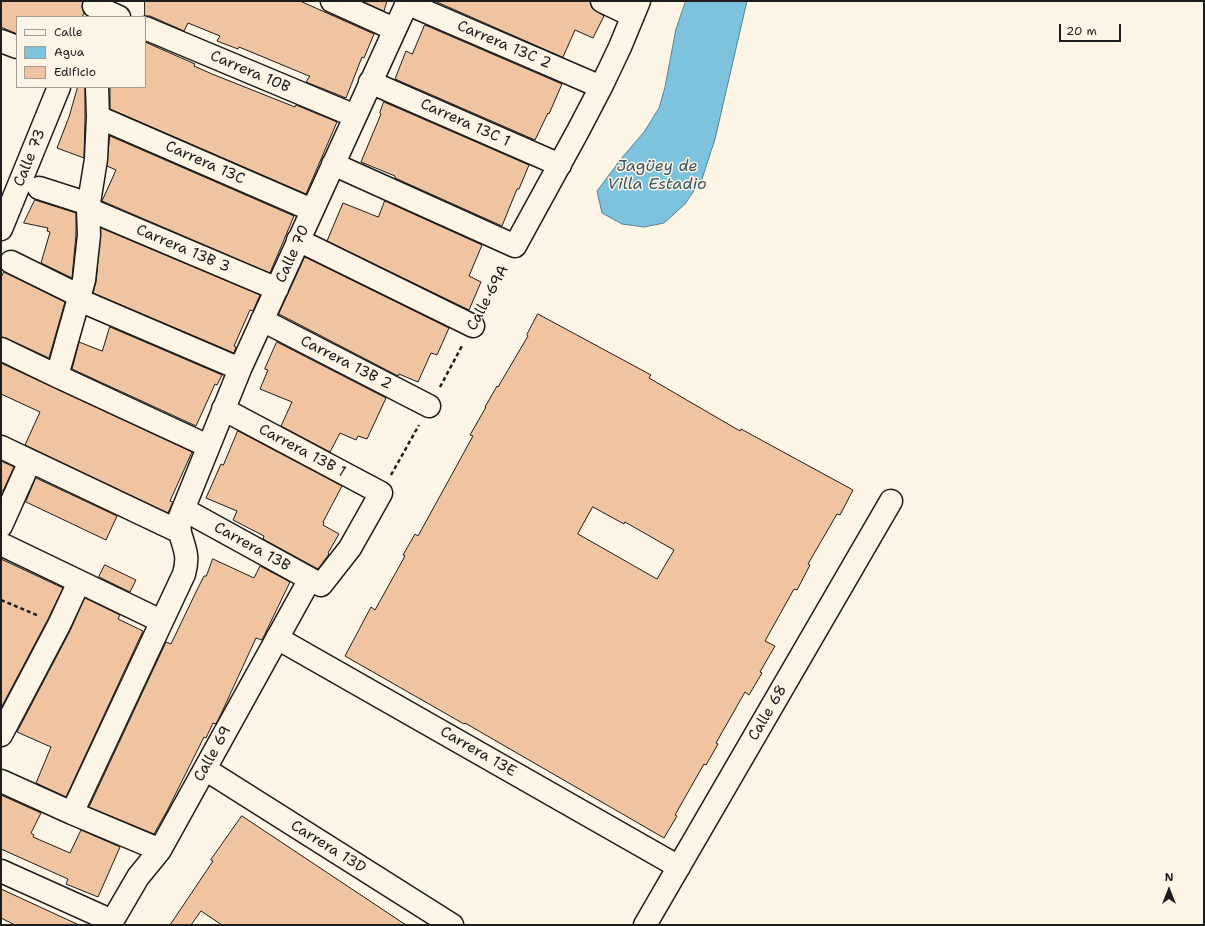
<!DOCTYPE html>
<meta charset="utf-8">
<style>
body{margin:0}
#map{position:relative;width:1205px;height:926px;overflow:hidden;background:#fcf5e5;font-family:"Shantell Sans",sans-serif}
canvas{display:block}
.frame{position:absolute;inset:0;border:2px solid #1c1c1c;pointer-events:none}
.legend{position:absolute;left:16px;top:16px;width:130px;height:72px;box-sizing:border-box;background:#fcf5e5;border:1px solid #a29e95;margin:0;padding:5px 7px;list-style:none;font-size:12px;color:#1c1c1c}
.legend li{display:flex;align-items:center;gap:8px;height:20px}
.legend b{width:20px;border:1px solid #a29e95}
.north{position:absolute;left:1149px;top:870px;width:40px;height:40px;-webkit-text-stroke:3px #fcf5e5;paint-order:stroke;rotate:0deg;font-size:11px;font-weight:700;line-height:16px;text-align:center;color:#1c1c1c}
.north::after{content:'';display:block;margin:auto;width:14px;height:18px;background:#1c1c1c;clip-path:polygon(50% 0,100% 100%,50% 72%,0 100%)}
.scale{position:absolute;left:1059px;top:24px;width:62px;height:18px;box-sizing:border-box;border:2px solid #1c1c1c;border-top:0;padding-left:5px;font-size:12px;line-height:14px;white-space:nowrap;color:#1c1c1c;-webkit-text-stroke:3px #fcf5e5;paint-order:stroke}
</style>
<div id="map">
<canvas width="1205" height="926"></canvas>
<div class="frame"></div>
<ul class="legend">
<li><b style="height:5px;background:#fcf5e5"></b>Calle</li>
<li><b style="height:11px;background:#7dc3de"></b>Agua</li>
<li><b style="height:11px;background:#f1c4a1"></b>Edificio</li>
</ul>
<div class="north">N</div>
<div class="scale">20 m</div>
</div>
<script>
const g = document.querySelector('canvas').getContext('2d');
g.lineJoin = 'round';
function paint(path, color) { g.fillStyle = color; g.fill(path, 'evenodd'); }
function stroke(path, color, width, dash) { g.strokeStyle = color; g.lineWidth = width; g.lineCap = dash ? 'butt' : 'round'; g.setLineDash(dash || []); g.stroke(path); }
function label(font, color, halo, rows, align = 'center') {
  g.font = font + ' "Shantell Sans",sans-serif'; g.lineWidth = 3; g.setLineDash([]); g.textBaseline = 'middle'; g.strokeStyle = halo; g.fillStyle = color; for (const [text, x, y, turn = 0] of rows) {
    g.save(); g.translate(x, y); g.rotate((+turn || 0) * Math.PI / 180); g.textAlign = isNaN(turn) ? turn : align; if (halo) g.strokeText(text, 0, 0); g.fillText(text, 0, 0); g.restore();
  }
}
const water = new Path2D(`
 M686,1h61l-32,138 -13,40 -17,25 -21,19 -20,4 -22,-3 -20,-11 -5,-22 24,-32 23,-27 15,-24 6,-21 11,-58z`);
const building = new Path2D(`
 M1,1h82l-1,6 2,6 -2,4h-65v17l-16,-7z
 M145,1h155l74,33 -10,24 -2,-1 -16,41 -40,-16 4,-6h-1l-70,-29 -1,2 -21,-8 3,-5 -32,-13 -4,8 -34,-15h-5z
 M362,1h25l-3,10z
 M435,1h155l2,7 12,8 -11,22 -18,-8 -12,27z
 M425,25l137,59 -13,30 -1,-1 -13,27 -140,-61 11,-28 6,3z
 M145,42l50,22 -1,2 18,8 83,33 1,-2 41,17 -31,72 -196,-85v-22h35z
 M78,87h7v30l-1,41 -27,-10 12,-31z
 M384,102l145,63 -10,24h-2l-15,37 -107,-48v-2l-34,-14 20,-48 -1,-1z
 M110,136l184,80 -24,57 -168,-72 14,-31 -9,-4z
 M35,200l41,13v22l-4,43 -31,-15 9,-31 -3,-1 1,-3 -24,-5z
 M385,201l97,44 -13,31 12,6 -12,28 -142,-69 16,-38 35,14z
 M101,228l159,67 -7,16 -3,-1 -16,36 2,1 -2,6 -141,-60 3,-11z
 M305,257l144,71 -12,27 -6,-2 -13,29 -19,-8 -1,2 -119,-62z
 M4,272l61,30 -16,56 -43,-20 -5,-1v-59z
 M538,314l113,61 -2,3 91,53 1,-2 112,61 -13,25 -3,-1 -29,50 2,1 -13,25 -3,-1 -29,52 10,5 -15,26 2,1 -13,22 -4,-3 -29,51 2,1 -12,21 -2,-1 -29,51 2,1 -13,22 -199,-115 -1,1 -119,-68 26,-49 4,3 30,-54 -2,-1 12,-21 3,2 55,-100 -3,-1 16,-28h-1l12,-21 1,1 30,-51 -1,-1zM593,507l31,17 1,-2 49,28 -17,29 -79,-45z
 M110,327l112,48 -5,10 -2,-1 -19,42 -124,-57 7,-27 23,9z
 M277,342l109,56 -19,41 -9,-3 -2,4 -16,-7 -10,19 -49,-26 11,-24 -32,-13 8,-19 -3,-1z
 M1,363l191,89 -22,49 3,1 -5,11 -143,-68 15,-33 -39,-18z
 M238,431l104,55 -19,36 1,1 -1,2 16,9 -11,19 1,1 -11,15 -55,-30 1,-3 -31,-16 4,-9 -31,-13 15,-34 2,1z
 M1,461l13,6 -11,24 -2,-1z
 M36,478l81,38 -11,24 -80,-38z
 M1,559l62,29 -15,31 -47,89z
 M213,559l41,19 6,-12 30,16 -28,58 -6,-2 -35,76 -5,10 -3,-1 -7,15 -2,-1 -36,72 -14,25 -65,-27 77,-165 5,2 25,-52 8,-16h2z
 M105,565l31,15 -6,12 -31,-15z
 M85,598l35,17 -2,4 25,12 -77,166 -30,-14 15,-36 -34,-15 53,-101z
 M1,795l40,18 -10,20 3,2 -1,2 37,16 11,-23 39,17 -22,50 -32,-13 2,-5 -67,-30z
 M242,816l164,109h-184l-21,-14 -10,14h-21l43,-64 -2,-1z
 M1,889l78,36h-64l-14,-7z`);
const path = new Path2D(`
 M483,308l22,-43
 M440,387l23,-43
 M391,475l28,-50
 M1,600l38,16`);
const minor = new Path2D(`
 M332,1l62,28
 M602,1l31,15
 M406,3l195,84
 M94,6l25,11
 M145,28l210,88
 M1,41l16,6
 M370,82l190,83
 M98,117l214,93
 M333,164l182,82 63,-115 23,-44 19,-40 19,-46
 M39,188l50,16
 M88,209l189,80
 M1,229l58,-142
 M298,240l175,86
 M11,262l69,34
 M79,300l161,69
 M262,320l167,86
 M1,349l56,27 151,70
 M57,376l27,-96 5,-45 -1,-26 8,-50 2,-42 -1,-30
 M1,447l179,85
 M183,509l138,76 29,-37 31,-55 -158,-84
 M1,526l29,-65
 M1,544l160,77
 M277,638l402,229
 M1,735l58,-110 20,-43
 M205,769l247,156
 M1,781l71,32 88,37
 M72,813l112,-239c5,-18 1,-24 -4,-41 -1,-5 0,-11 0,-16l60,-148 168,-368
 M1,871l111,50
 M110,925l28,-48 22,-27 150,-271
 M645,925l246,-424`);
const streetNames = [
 ["Carrera 13C 2",504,45,23],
 ["Carrera 10B",250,72,23],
 ["Carrera 13C 1",465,123,24],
 ["Calle 73",30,158,-68],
 ["Carrera 13C",205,163,24],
 ["Carrera 13B 3",183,249,23],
 ["Calle 70",293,254,-66],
 ["Calle 69A",488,298,-62],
 ["Carrera 13B 2",346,363,27],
 ["Carrera 13B 1",302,451,28],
 ["Carrera 13B",252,547,29],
 ["Calle 68",768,713,-60],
 ["Carrera 13E",478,752,30],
 ["Calle 69",213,754,-61],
 ["Carrera 13D",328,847,32]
];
const waterNames = [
 ["Jagüey de",657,167],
 ["Villa Estadio",657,185]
];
paint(water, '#7dc3de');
stroke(water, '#568090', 1);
paint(building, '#f1c4a1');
stroke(building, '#1c1c1c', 1);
stroke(minor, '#1c1c1c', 25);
stroke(path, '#1c1c1c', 2.5, [4, 3]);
stroke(minor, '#fcf5e5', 22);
label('15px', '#1c1c1c', '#fcf5e5', streetNames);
label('italic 16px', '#3e5660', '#fcf5e5', waterNames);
</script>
